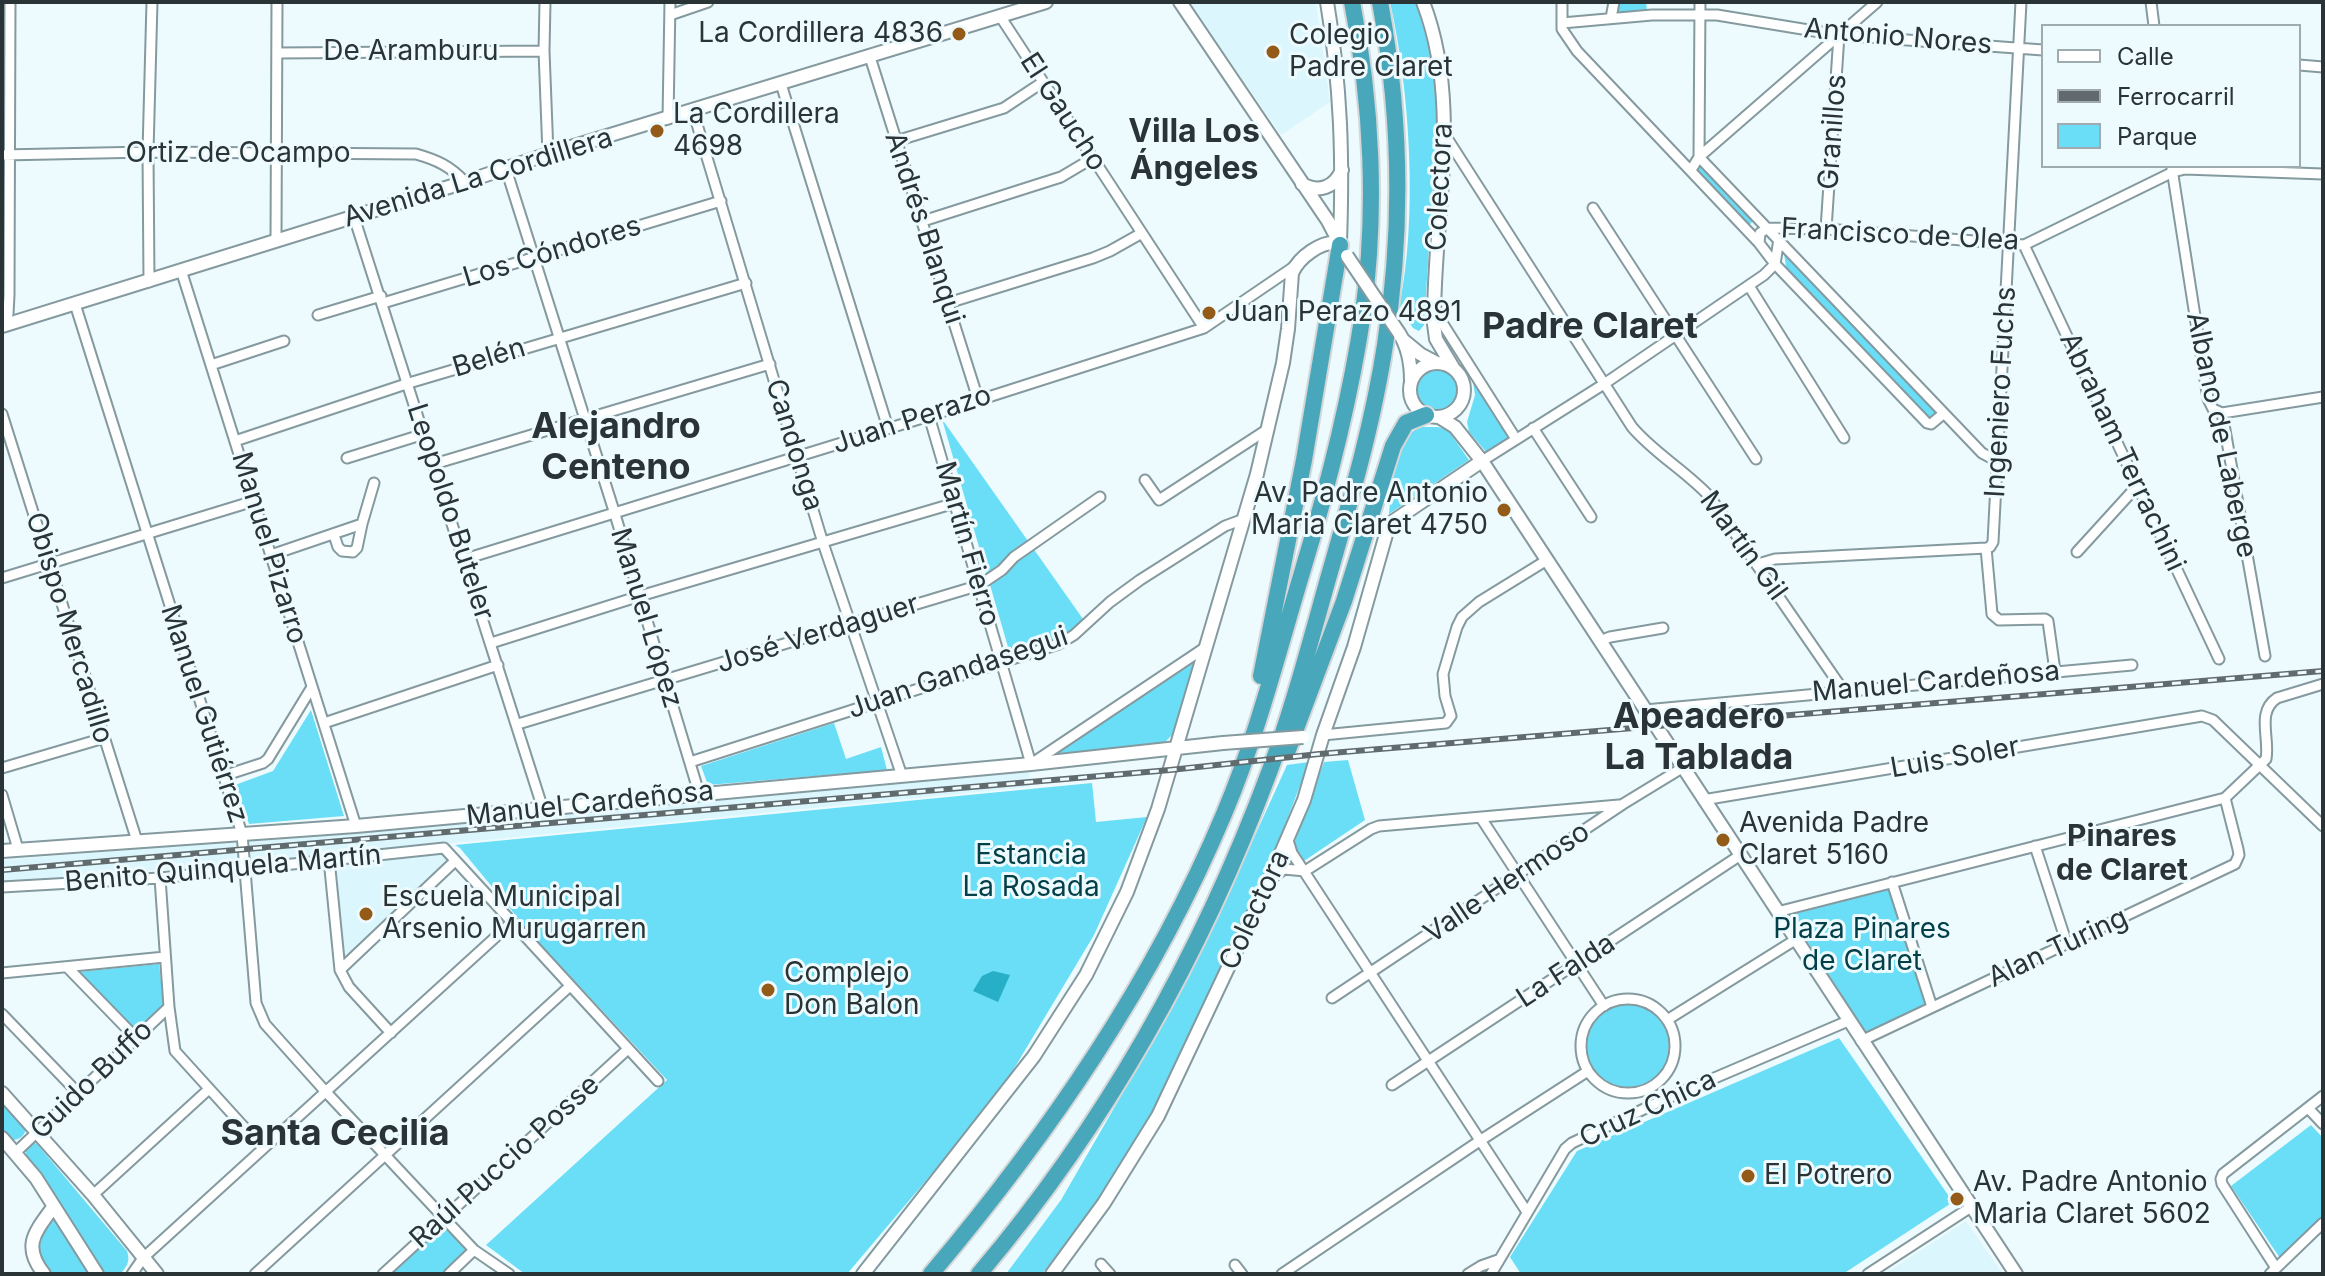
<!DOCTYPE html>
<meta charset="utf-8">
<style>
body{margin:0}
#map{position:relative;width:2325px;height:1276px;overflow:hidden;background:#edfbfe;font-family:Inter,sans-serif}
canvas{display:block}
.frame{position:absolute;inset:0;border:4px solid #2a3336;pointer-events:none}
.legend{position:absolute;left:2041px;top:24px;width:260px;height:144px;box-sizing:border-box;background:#edfbfe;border:2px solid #9fabae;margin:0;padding:10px 14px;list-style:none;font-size:24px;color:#2a3336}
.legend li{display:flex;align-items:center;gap:16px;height:40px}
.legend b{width:40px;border:2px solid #9fabae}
</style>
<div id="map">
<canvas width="2325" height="1276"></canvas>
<div class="frame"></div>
<ul class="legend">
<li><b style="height:10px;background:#fff"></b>Calle</li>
<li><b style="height:10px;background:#616b6e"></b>Ferrocarril</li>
<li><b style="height:22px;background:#6adef6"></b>Parque</li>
</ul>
</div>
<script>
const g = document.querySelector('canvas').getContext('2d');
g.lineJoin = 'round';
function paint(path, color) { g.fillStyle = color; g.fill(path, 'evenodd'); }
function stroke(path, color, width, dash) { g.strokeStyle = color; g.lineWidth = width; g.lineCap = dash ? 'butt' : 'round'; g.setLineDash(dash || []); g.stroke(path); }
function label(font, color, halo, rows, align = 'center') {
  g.font = font + ' Inter,sans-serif'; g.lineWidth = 6; g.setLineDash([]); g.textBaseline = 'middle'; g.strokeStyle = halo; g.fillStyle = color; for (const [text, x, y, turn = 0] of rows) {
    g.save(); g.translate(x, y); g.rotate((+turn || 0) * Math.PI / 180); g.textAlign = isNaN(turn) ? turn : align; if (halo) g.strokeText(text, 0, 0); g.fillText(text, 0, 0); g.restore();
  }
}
const built = new Path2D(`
 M1189,2h127l14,100 -49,33z
 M1029,770l1,17 -781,76 -3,-23z
 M236,841l3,23 -237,18v-22z
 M443,852l7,8 -108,104 -9,-101z
 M1966,1221l37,53h-119z`);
const green = new Path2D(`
 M1390,2h26l13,45 6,42 2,33 -13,203 -5,6 -6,-3 -14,-21c19,-89 11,-216 -9,-305z
 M1616,2h30l1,8 -32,3z
 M1701,164l53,56 -7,7 -50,-56z
 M1783,246l156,167 -9,9 -144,-155z
 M1440,328l71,111 -23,15 -19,-22 -2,-10 8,-27 -2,-13 -17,-28 -10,-7z
 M1416 390a21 21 0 1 1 42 0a21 21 0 1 1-42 0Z
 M942,419l141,200 -19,18 -54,17z
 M1421,427h17l10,3 21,30 -80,54c3,-27 1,-75 32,-87z
 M1195,662l-22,72 -12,12 -110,11z
 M311,710l33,106 -95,8 -14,-39 38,-14z
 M834,723l12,36 35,-12 6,23 -179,15 -7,-19z
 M1348,760l17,60 -61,41 -10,-17 30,-82z
 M1309,762l-40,105 -72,151 -33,76 -61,100 -61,80h-36l55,-74 112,-194 50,-100 64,-141z
 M1092,783l4,39 51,-5 -53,118 -85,142 -74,93 -88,104h-322l-39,-29 181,-165 -136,-146 -71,-86 -5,-3z
 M1890,889l38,115 -62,28 -76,-117z
 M159,964l5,40 -29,28 -57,-60z
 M1587 1046a41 41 0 1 1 82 0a41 41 0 1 1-82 0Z
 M1839,1038l114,164 -110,72h-322l-11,-17 67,-106z
 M2,1101l24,25c0,9 -6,14 -14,14l-10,-11z
 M2311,1125l12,13v80l-43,40 -49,-72z
 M32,1142l5,2 90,107c3,9 1,14 -5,21l-18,2 -6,-5 -71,-111 -2,-10z
 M52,1219l5,1 35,54h-42c-15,-15 -15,-41 2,-55z
 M444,1226l23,26 -24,22h-51z`);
const water = new Path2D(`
 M993,971l17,4 -12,27 -25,-11 9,-15z`);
const minor = new Path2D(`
 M545,2l-1,49 4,103
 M1562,2v27l15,22 182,192 16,21 152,159 4,1 12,-10
 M2151,2l3,24
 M670,15l38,-13
 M1000,16l204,312
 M1611,18l3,-16
 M1562,23l90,-8h65l122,20 204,15
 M278,53l266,-2
 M870,57l108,342
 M2299,65l24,2
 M781,84l107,344
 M693,111l130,432 79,233
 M668,119l2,-117
 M1445,135l187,292c23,27 54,44 78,70l133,193
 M896,141l108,-33 39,-26
 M2,155l146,-3 268,2c21,6 34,12 49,28
 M1699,157l283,296 15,8
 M1699,157l1,-155
 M506,169l108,342 85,282
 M2172,169l36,230 5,10 9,4 43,243
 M1691,170l8,-13 178,-155
 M1593,208l163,251
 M354,217l189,592
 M923,221l138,-44 32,-19
 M1826,229l13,-194
 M276,240l1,-238
 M1759,243l1,-10 8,-5 58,1 198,16 149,-73 12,-3 138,5
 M2024,245l195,414
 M181,270l175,556
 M149,282l-1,-130 4,-150
 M1749,286l95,152
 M383,303l338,-102
 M948,303l145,-45 17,-7 32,-18
 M75,304l167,530 14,169 9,21 60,67 149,159 35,24
 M1434,310l82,129
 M318,315l63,-19
 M3,326l5,-12 1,-19 1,-293
 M211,365l73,-24
 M2222,413l101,-16
 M2,414l135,427
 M929,416l102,348 175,-117
 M1533,428l58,89
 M235,441l174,-58 337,-100
 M347,458l77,-24
 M1482,461l122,-77 160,-109 11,-11 4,-25
 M434,464l336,-100
 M1145,480l14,20 109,-71
 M334,535l4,12 4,4 11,1 4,-4 5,-24
 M1986,548l6,66 7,6 46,-1 3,2 7,50
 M2077,552l61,-67
 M271,555l91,-31 12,-41
 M465,559l464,-143 275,-88 91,-62
 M1758,564l17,-5 211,-11 4,-1 3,-5 28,-540
 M2,578l252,-77
 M1600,641l10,-4 53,-9
 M491,643l149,-47 315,-93
 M1645,710l487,-45
 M324,723l174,-58
 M518,724l462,-139 22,-15 12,-13 86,-60
 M1323,735l123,-12 5,-7 -6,-20 -2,-22 14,-47 5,-10 17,-15 68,-42
 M690,762l369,-118 15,-9 36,-33 30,-22 85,-54 19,-7
 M2,768l102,-30
 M223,776l40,-13 5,-4 44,-72
 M2,795l16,54
 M1703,800l499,-84 11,4 110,106
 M1481,818l123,188
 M1288,840l4,13 235,359
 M2035,846l32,98
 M329,859l11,111 9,17 42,46
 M160,878l9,129 6,44 88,97
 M1271,879l13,-10 21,2 66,-42 8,-3 240,-21
 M1892,882l40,125
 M2,887l158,-9 284,-30 214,233
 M1777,912l448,-114 41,-39c4,-21 -10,-47 11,-61l46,-14
 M68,968l68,70
 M340,970l115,-109
 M2,973l163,-16
 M1332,998l291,-194 59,-36
 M1581 1046a47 47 0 1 1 94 0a47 47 0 1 1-94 0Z
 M2,1014l76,79
 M1667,1020l128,-80
 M1861,1041l374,-177 4,-9 -1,-6 -13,-51
 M1392,1085l347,-229
 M2308,1108l15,16
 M15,1153l154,-146
 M93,1195l116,-106
 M1101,1264l9,10
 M1235,1265l7,9
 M2276,1268l-54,-84 -1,-5 2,-5 100,-78
 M132,1274l11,-16 368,-335
 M255,1274l315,-288
 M383,1274l245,-225
 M449,1274l25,-24
 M1282,1274l199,-134 107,-69
 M1468,1274l13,-8 17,-6
 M1491,1274l74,-125 7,-6 91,-43 185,-79
 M1868,1274l103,-67
 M2270,1274l53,-51`);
const secondary = new Path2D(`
 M1180,2l148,219 13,25
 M1327,2c14,84 16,155 13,240
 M1423,2c40,104 10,214 11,322l2,15 18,30
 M1302,184c17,9 32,4 40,-14
 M2,326l463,-144 83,-28 498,-152
 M1399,333c9,14 12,32 12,48
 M1403,340l17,14 17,9
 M1410 390a27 27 0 1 1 54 0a27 27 0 1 1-54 0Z
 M1439,417l16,10 27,34 534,813
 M2,851l354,-25 675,-62 192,-21
 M2,1093l91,102 64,79
 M2,1138l34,40 61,96
 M44,1274c-23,-29 -8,-43 10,-68
 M863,1274l171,-218 52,-81 41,-83 31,-83 99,-335 26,-111 5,-34 4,-56c7,-16 29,-32 46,-30
 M1052,1274l52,-71 54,-87 111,-235 35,-81 19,-65 31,-88 35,-123 93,-63`);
const motorway = new Path2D(`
 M1261,676l43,-216 36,-215
 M1288,750l56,-149 49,-155 13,-23 20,-8
 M931,1274c118,-140 222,-291 293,-460 33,-78 53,-158 77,-238 26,-86 49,-174 62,-263 14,-102 9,-210 -11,-311
 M979,1274c126,-149 223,-321 291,-504 23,-62 40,-127 58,-191 22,-77 45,-155 57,-234 18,-114 16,-230 -5,-343`);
const rail = new Path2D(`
 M2,870l1168,-100 149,-16 1004,-83`);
const secondaryBridge = new Path2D(`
 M1347,256l52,77
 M1223,743l80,-6`);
const markers = [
 [959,34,8,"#945a18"],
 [1273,52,8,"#945a18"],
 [657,131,8,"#945a18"],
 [1209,313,8,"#945a18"],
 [1504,510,8,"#945a18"],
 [1723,840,8,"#945a18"],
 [366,914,8,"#945a18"],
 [768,990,8,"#945a18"],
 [1748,1176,8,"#945a18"],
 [1957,1199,8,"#945a18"]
];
const poiNames = [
 ["La Cordillera 4836",943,34,"right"],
 ["Colegio",1289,36],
 ["Padre Claret",1289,68],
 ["La Cordillera",673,115],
 ["4698",673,147],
 ["Juan Perazo 4891",1225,313],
 ["Av. Padre Antonio",1488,494,"right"],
 ["Maria Claret 4750",1488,526,"right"],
 ["Avenida Padre",1739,824],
 ["Claret 5160",1739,856],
 ["Escuela Municipal",382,898],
 ["Arsenio Murugarren",382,930],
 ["Complejo",784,974],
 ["Don Balon",784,1006],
 ["El Potrero",1764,1176],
 ["Av. Padre Antonio",1973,1183],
 ["Maria Claret 5602",1973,1215]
];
const streetNames = [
 ["Antonio Nores",1898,37,5],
 ["De Aramburu",411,52],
 ["El Gaucho",1063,112,57],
 ["Granillos",1833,132,-86],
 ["Ortiz de Ocampo",238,154],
 ["Avenida La Cordillera",478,178,-17],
 ["Colectora",1440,187,-87],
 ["Andrés Blanqui",924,228,72],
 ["Francisco de Olea",1900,235,3],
 ["Los Cóndores",552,252,-17],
 ["Belén",489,358,-17],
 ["Ingeniero Fuchs",2001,392,-87],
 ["Juan Perazo",912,420,-18],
 ["Albano de Laberge",2221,435,78],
 ["Candonga",794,445,73],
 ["Abraham Terrachini",2122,452,65],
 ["Leopoldo Buteler",450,512,72],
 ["Martín Fierro",967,544,74],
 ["Martín Gil",1743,546,54],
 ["Manuel Pizarro",269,548,73],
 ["Manuel López",646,618,73],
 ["Obispo Mercadillo",69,628,73],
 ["José Verdaguer",818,634,-17],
 ["Juan Gandasegui",958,673,-19],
 ["Manuel Cardeñosa",1936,682,-5],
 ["Manuel Gutiérrez",204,714,72],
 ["Luis Soler",1955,758,-10],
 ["Manuel Cardeñosa",590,804,-6],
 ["Benito Quinquela Martín",223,869,-5],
 ["Valle Hermoso",1507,883,-34],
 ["Colectora",1255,910,-65],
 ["Alan Turing",2058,948,-25],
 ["La Falda",1566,971,-33],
 ["Guido Buffo",92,1080,-44],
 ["Cruz Chica",1648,1109,-25],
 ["Raúl Puccio Posse",505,1162,-42]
];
const parkNames = [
 ["Estancia",1031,856],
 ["La Rosada",1031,888],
 ["Plaza Pinares",1862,930],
 ["de Claret",1862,962]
];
const neighbourhoodNames = [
 ["Pinares",2122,837],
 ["de Claret",2122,871]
];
const quarterNames = [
 ["Villa Los",1194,132],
 ["Ángeles",1194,169]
];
const districtNames = [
 ["Padre Claret",1590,327],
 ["Alejandro",616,427],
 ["Centeno",616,468],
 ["Apeadero",1699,717],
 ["La Tablada",1699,758],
 ["Santa Cecilia",335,1134]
];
paint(built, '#dcf6fd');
paint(green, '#6adef6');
paint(water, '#28afc8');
stroke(minor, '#849a9f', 13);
stroke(secondary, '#849a9f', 16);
stroke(motorway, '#d4d6d7', 20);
stroke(minor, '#fff', 9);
stroke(secondary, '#fff', 12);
stroke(motorway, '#48a7ba', 16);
stroke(rail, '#616b6e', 6);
stroke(rail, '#edfbfe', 3, [9]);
stroke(secondaryBridge, '#849a9f', 16, []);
stroke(secondaryBridge, '#fff', 12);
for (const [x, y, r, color] of markers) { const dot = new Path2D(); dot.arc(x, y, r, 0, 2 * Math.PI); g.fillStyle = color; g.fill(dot); stroke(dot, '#edfbfe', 3); }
label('28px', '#2a3336', '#edfbfe', poiNames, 'left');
label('28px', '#2a3336', '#edfbfe', streetNames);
label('28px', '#033f49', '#edfbfe', parkNames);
label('bold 30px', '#2a3336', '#edfbfe', neighbourhoodNames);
label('bold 32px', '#2a3336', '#edfbfe', quarterNames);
label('bold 36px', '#2a3336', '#edfbfe', districtNames);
</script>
